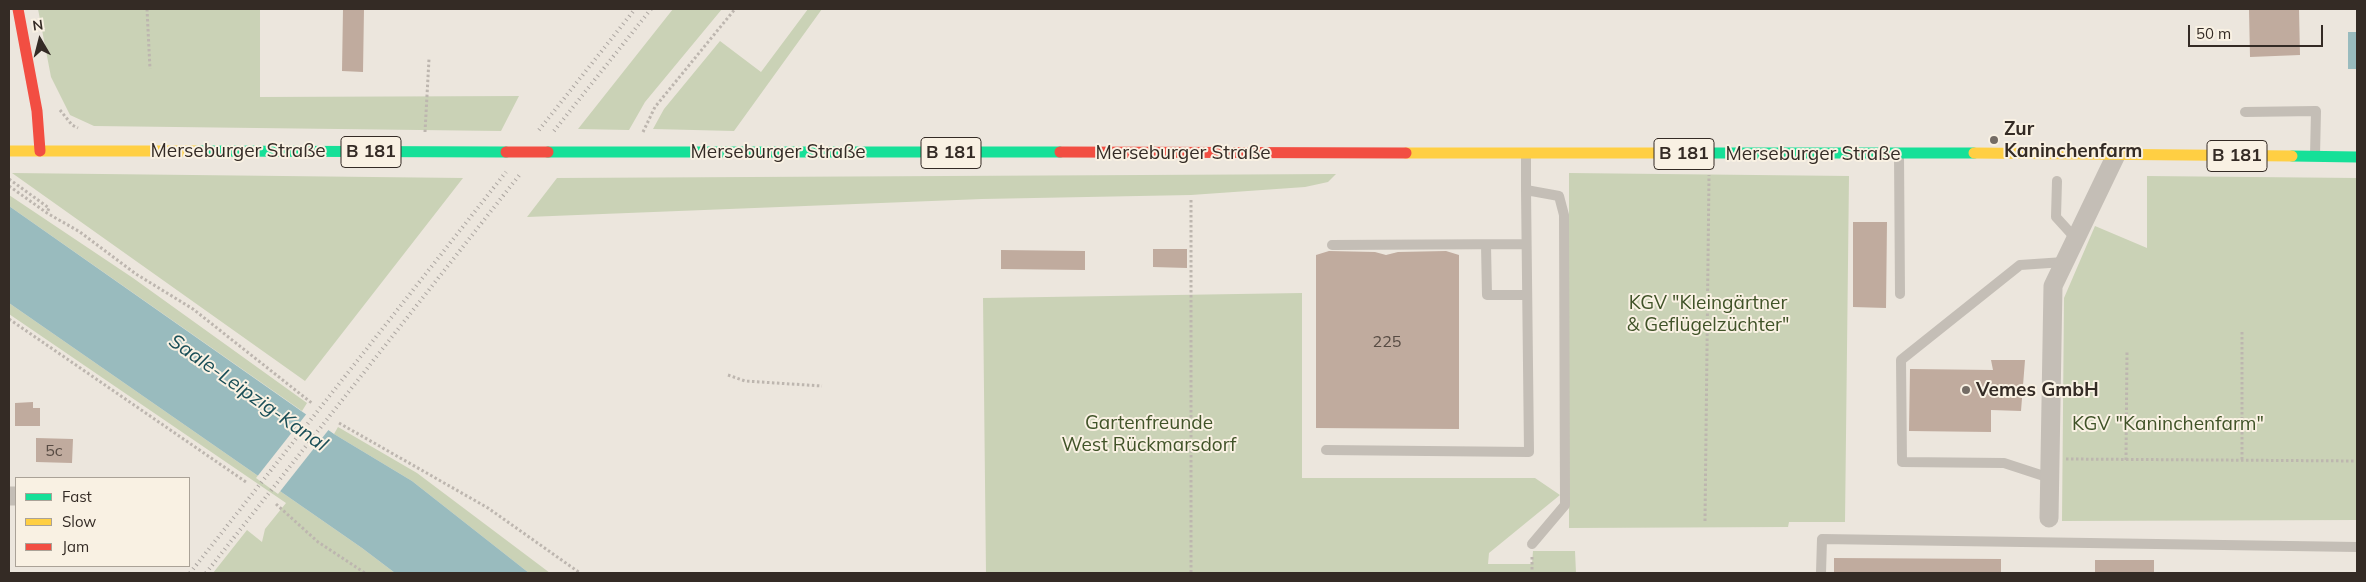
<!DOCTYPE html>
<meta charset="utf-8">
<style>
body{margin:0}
#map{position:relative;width:2366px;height:582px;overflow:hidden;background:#ece6dd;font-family:Mulish,sans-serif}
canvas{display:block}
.frame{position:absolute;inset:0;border:10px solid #342b25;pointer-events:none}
.legend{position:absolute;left:15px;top:477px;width:175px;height:90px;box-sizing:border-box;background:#f9f1e3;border:1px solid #aaa297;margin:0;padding:6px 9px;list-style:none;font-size:15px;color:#342b25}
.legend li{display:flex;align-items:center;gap:10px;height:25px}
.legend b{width:25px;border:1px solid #aaa297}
.north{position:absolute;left:15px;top:15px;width:50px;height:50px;-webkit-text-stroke:4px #f9f1e3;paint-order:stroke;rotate:352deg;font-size:14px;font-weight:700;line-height:20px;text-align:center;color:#342b25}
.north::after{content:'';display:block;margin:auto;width:18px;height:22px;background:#342b25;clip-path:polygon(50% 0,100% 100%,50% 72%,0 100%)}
.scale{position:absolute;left:2188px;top:25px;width:135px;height:22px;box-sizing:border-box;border:2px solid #342b25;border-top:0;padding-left:6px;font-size:15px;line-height:18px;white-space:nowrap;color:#342b25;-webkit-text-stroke:4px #f9f1e3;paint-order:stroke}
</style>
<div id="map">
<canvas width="2366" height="582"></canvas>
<div class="frame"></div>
<ul class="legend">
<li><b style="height:6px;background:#16e098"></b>Fast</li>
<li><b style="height:6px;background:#ffcf43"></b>Slow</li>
<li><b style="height:6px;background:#f24e42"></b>Jam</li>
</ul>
<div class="north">N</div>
<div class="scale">50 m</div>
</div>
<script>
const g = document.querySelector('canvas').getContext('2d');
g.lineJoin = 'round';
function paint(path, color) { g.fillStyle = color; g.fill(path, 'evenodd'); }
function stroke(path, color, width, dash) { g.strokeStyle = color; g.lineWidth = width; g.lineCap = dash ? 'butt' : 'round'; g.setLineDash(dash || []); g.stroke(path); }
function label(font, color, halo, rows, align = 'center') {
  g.font = font + ' Mulish,sans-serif'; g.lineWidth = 4; g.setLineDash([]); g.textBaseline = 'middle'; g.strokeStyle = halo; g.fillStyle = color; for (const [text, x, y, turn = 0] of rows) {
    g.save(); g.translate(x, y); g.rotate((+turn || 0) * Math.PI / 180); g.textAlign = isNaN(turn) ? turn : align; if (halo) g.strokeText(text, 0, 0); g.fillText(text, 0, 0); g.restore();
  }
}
const green = new Path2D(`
 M38,9h222v88l259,-1 -18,35 -407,-5 -24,-11 -19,-38z
 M673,9h49l-77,93 -16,28 -51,-1z
 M808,9h14l-88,122 -81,-2 11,-20 56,-68 41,31z
 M12,173l451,5 -158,203z
 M1569,173l280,3 -4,346h-56l-1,5 -219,1z
 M1336,174l-8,8 -23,5 -114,8 -209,4 -455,18 30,-39z
 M2147,176l210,2v342l-295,1 2,-223 31,-72 52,22z
 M9,195l124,83 174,125 -5,8 -293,-205z
 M1302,293v185h233l25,17 -71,58 -1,11h44l1,-13h42l1,22h-590l-3,-275z
 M9,303l353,245 33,25h-182l34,-43 15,12 3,-13 21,-26 -277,-189z
 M338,427l79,46 133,100h-21l-117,-92 -78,-47z`);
const water = new Path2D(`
 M2348,32h9v37h-9z
 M9,206l325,228 78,47 117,92h-134l-33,-25 -353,-245z`);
const pier = new Path2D(`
 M308,412l22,16 -52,66 -22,-16z`);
const building = new Path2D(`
 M343,9h21l-1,63 -21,-1z
 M2249,9h50l1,46 -50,2z
 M1853,222h34l-1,86 -33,-1z
 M1153,249h34v19l-34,-1z
 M1001,250l84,1v19l-84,-1z
 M1329,251l46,1 11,3 12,-3 48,-1 13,4v174l-143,-1v-173z
 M1991,360h34l-4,51 -30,-1v22l-82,-1 1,-62 83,1z
 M33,402v6h7v18h-25v-23z
 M36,438l37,1 -1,24 -36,-1z
 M1834,558l167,1v14h-167z
 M2095,560h59v13h-59z`);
const path = new Path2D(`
 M147,9l3,60
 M60,110l12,15 6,3
 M425,132l4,-73
 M643,132l12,-25 80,-98
 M9,179l40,29 -2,5
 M9,186l38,27 33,19 56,42 57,35 120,95
 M1191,200v373
 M9,319l237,163
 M2242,332v128
 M728,375l17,6 77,5
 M339,423l149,85 92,65
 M2066,459l291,2
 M2126,460l1,-110
 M276,504l42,38 47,31
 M1705,521l4,-346
 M1532,557v16`);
const lane = new Path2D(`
 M2245,112l71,-1 -1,45
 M1526,155v35l33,6 5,19 1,290 -33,39
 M1899,155l1,139
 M2057,181l-1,36 20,22
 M1332,245l194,-1
 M1486,245l1,50h40
 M1326,450l203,2 -3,-262
 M2050,478l-46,-15 -102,-1 -1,-102 119,-95 44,-3
 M1821,573l1,-34 535,8`);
const street = new Path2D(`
 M9,496h7
 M2049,518l4,-232 63,-131`);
const fast = new Path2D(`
 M197,151l309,1
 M548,152h512
 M1672,153h302
 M2292,156l65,1`);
const slow = new Path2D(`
 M9,151h188
 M1406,153h266
 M1974,153l318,3`);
const jam = new Path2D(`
 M18,9l19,102 3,40
 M1060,152l346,1`);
const rail = new Path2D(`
 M539,130l96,-121
 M554,131l97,-122
 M190,573l316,-401
 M206,573l315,-400`);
const jamBridge = new Path2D(`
 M506,152h42`);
const markers = [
 [1994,140,5,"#746c65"],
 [1966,390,5,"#746c65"]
];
const numberNames = [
 ["225",1387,342],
 ["5c",54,451]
];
const shields = [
 [371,152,60],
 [951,153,60],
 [1684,154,60],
 [2237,156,60]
];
const shieldNames = [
 ["B 181",371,152],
 ["B 181",951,153],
 ["B 181",1684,154],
 ["B 181",2237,156]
];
const poiNames = [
 ["Zur",2004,129],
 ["Kaninchenfarm",2004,151],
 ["Vemes GmbH",1976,390]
];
const streetNames = [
 ["Merseburger Straße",238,151],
 ["Merseburger Straße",778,152],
 ["Merseburger Straße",1183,153],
 ["Merseburger Straße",1813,154]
];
const parkNames = [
 ["KGV \"Kleingärtner",1708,303],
 ["& Geflügelzüchter\"",1708,325],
 ["Gartenfreunde",1149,423],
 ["West Rückmarsdorf",1149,445],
 ["KGV \"Kaninchenfarm\"",2168,424]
];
const waterNames = [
 ["Saale-Leipzig-Kanal",248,393,35]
];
paint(green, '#cad2b6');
paint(water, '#99bbbe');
paint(pier, '#ece6dd');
paint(building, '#c0ab9e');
stroke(path, '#bdb6af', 3, [2.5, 2.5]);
stroke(lane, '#c4beb6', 10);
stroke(street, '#c4beb6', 19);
stroke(fast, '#16e098', 11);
stroke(slow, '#ffcf43', 11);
stroke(jam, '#f24e42', 11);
stroke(rail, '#aca6a1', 4, [1, 4]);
stroke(jamBridge, '#f24e42', 11);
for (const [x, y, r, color] of markers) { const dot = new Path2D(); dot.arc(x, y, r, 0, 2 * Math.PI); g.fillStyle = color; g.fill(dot); stroke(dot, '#f9f1e3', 2); }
label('16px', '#574b43', null, numberNames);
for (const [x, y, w] of shields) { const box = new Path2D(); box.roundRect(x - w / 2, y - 15.5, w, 31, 4); g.fillStyle = '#f9f1e3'; g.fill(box); stroke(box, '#342b25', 1); }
label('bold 18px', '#342b25', null, shieldNames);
label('bold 19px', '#342b25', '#f9f1e3', poiNames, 'left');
label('19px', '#342b25', '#f9f1e3', streetNames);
label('19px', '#405328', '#f9f1e3', parkNames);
label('italic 20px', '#194e57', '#f9f1e3', waterNames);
</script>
